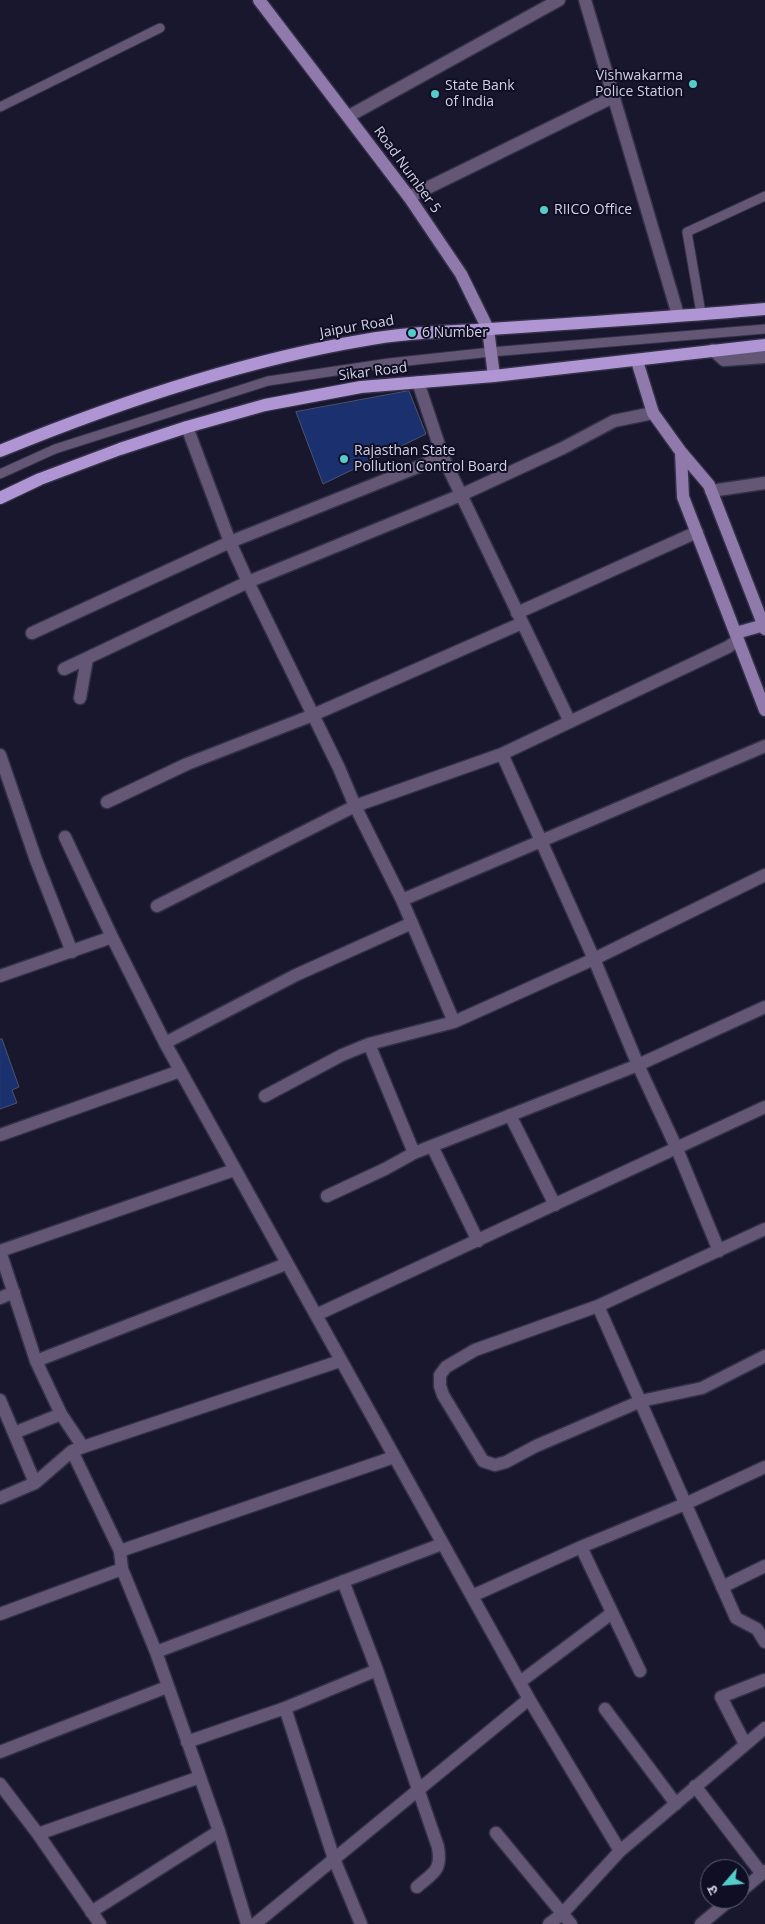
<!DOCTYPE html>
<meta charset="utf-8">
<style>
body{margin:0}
#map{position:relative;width:765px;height:1924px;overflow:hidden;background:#19172e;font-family:"Open Sans","Noto Sans Devanagari",sans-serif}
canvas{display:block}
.north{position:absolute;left:700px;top:1859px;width:50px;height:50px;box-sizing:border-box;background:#100e24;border:1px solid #5d5c70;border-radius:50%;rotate:243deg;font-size:14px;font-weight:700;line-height:20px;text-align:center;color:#d1d1e1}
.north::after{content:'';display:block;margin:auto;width:18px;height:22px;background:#53cdc9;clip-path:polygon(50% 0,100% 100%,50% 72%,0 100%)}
</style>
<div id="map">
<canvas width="765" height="1924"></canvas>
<div class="north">उ</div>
</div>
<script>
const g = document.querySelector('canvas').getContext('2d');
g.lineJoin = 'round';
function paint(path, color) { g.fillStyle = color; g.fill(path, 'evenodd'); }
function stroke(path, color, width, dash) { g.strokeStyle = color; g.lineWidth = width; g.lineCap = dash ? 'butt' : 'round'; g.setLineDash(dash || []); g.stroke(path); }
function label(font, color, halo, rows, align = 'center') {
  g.font = font + ' "Open Sans",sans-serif'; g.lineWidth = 4; g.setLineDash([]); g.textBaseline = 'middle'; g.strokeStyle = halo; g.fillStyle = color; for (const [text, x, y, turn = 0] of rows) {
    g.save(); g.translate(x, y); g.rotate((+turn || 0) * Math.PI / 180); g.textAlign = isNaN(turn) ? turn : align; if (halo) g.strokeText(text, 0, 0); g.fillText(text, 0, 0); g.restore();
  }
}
const building = new Path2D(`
 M409,391l17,43 -103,50 -27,-72z
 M0,1039h2l17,48 -7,3 5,13 -17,6z`);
const lane = new Path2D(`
 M0,107l160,-79
 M701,313l-14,-81 78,-36
 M0,474l55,-25 213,-68 121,-18 102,-11 274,-23`);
const street = new Path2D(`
 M585,0l93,315
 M349,116l210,-116
 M409,197l206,-101
 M713,350l11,10 41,-3
 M418,382l25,75 127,265
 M187,427l43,115 18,40 91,186 16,38 47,94 52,122
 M711,491l54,-8
 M517,613l180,-81
 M32,633l198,-91 213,-85
 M64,669l184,-87 213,-87 102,-47 51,-27 39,-8
 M80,698l7,-39
 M502,754l92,205 44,106 39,84 42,102
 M0,755l36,105 36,92
 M107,802l80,-38 126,-49 209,-92
 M65,837l47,100 53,106 364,656 91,152
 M402,900l363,-154
 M157,906l198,-100 147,-52 226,-107 10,-7
 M0,976l112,-39
 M165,1043l131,-68 116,-52
 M369,1044l45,109
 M265,1096l77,-41 27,-11 85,-22 140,-63 171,-84
 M510,1115l45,90
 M0,1135l180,-64
 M432,1146l46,95
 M327,1196l58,-27 29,-16 224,-88 127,-58
 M765,1229l-167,77 -123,44 -29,17 -6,8v11l3,9 40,66 12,4 11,-3 30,-16 105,-45 61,-13 63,-32
 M0,1251l36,110 25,53 22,33 -11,4 48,100 2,18 34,83 44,125 19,54 28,93
 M0,1251l234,-81
 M0,1298l14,-6
 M598,1306l138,312 21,11 8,13
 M316,1315l449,-208
 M36,1361l250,-97
 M0,1400l35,83
 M14,1433l47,-19
 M83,1447l257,-86
 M0,1498l35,-15 37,-32
 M581,1547l59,124
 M120,1551l274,-94
 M343,1581l34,89 61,177c4,24 -4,25 -21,40
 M722,1587l43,-21
 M472,1596l109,-49 104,-43 80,-37
 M0,1614l122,-45
 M156,1652l286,-108
 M520,1682l92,-69
 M285,1708l49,151 27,65
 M605,1709l71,95
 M187,1742l98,-34 92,-38
 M745,1744l-24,-47 43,-17
 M0,1752l167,-65
 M0,1784l38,50 62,90
 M695,1786l67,88
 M496,1833l75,91
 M38,1834l162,-57
 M740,1892l25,-21
 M91,1912l128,-81
 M255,1924l274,-225
 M549,1924l13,-10 58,-63 145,-123
 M701,1924l30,-25`);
const secondary = new Path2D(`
 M259,0l150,197 52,77 27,55 6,47
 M637,361l16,52 28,39 28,33 56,144
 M681,452l2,45 82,213
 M736,633l28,-8`);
const primary = new Path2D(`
 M0,451c117,-48 240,-90 365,-111 41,-8 83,-8 125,-11 92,-6 184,-12 275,-20
 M0,498l40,-19 80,-30 67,-22 78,-22 96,-18 133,-11 271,-31`);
const markers = [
 [693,84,5,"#53cdc9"],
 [435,94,5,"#53cdc9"],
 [544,210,5,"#53cdc9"],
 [412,333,5,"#53cdc9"],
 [344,459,5,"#53cdc9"]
];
const poiNames = [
 ["Vishwakarma",683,76,"right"],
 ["Police Station",683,92,"right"],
 ["State Bank",445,86],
 ["of India",445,102],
 ["RIICO Office",554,210],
 ["6 Number",422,333],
 ["Rajasthan State",354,451],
 ["Pollution Control Board",354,467]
];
const streetNames = [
 ["Road Number 5",407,170,54],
 ["Jaipur Road",357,327,-10],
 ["Sikar Road",373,372,-7]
];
paint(building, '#1b306f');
stroke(building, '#4a546d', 1);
stroke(lane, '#333147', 11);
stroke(street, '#333147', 15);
stroke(secondary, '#333147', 15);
stroke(primary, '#333147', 15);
stroke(lane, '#645776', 9);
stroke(street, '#645776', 12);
stroke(secondary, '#8f7aab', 12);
stroke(primary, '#b095d4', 12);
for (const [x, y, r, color] of markers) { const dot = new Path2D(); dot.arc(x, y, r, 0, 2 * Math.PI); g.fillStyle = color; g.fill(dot); stroke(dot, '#100e24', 2); }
label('14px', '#d1d1e1', '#100e24', poiNames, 'left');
label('14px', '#d1d1e1', '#100e24', streetNames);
</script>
